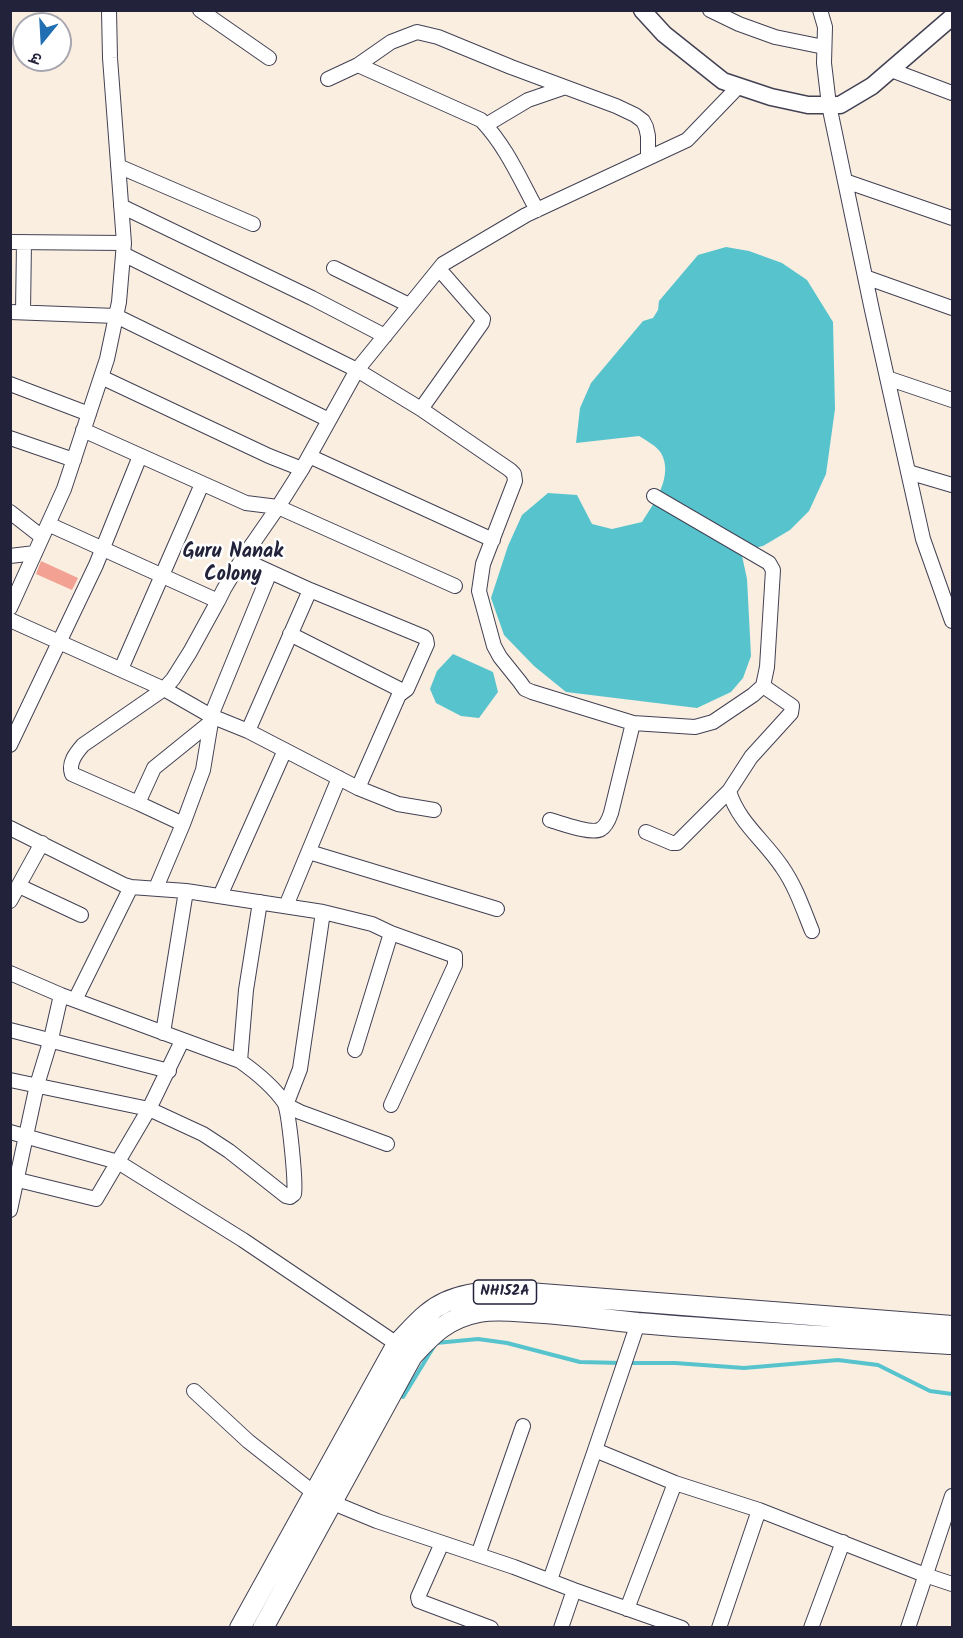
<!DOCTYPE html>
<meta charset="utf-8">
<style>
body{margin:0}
#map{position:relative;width:963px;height:1638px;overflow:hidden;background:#faeee1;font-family:Kalam,"Playpen Sans Deva",sans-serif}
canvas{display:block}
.frame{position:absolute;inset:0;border:12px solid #22223b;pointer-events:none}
.north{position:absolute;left:12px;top:12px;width:60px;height:60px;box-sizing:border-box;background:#fff;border:2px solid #a7a7b1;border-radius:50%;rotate:198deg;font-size:16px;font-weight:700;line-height:24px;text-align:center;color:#22223b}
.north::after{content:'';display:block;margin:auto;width:21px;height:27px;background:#1f6fb2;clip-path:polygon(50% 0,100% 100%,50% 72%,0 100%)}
</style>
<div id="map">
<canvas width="963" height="1638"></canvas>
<div class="frame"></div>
<div class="north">उ</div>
</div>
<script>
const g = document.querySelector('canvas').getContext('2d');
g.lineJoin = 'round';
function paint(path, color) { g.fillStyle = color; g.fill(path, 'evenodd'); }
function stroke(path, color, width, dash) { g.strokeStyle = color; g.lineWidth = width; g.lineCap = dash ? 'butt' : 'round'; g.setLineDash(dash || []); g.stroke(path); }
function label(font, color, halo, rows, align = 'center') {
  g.font = font + ' Kalam,sans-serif'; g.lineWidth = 5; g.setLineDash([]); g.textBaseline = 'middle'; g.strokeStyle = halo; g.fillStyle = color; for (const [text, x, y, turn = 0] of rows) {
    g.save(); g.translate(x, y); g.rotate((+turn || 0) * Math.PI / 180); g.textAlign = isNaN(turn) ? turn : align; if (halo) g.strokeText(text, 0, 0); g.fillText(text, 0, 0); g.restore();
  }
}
const water = new Path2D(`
 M726,247l23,4 33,12 25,17 26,42 2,87 -9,65 -17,37 -19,19 -27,16 -22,5 6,28 4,77 -8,22 -12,14 -34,16 -131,-16 -32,-26 -30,-31 -13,-37 17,-52 14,-31 26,-22 29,2 15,29 20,5 30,-7c12,-19 32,-46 19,-69 -4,-7 -16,-13 -22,-17l-63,7 4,-35 11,-25 52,-62 10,-3 5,-8 1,-9 39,-46z
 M453,654l40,18 5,20 -19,26 -18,-2 -25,-13 -6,-14 7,-18z`);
const stream = new Path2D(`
 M628,1363h47l69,5 94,-8 40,5 52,26 22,3
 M403,1397l33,-54 42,-4 29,4 73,19 41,1`);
const building = new Path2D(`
 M41,561l37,17 -6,12 -36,-16z`);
const minor = new Path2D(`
 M200,10l69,48
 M710,10l29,14 36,13 49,10
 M820,10l5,17 -1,36 5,42 43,205 51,229 29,82
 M358,65l123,55c25,26 39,59 56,90
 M891,70l61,23
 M328,79l30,-14 33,-23 26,-10 21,5 73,30 105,39 19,9 8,6 3,6 2,9v22
 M486,125l42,-25 35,-12
 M118,166l135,58
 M845,181l107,37
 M121,206l191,92 73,38
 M10,242l114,1
 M123,254l234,116 64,39 89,61 4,4 1,7 -32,83 -4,27 15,55 6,11 20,25 5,7 7,3 101,31 62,4 18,-5 40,-27 10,-9 4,-19 6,-97 -4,-7 -115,-67
 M334,268l75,37
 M865,277l87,31
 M10,312l106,4 213,104
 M23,312l1,-70
 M101,377l168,79 33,13
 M887,378l65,22
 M10,384l79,30
 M421,409l61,-86 1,-4 -2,-2 -42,-48
 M83,430l163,73 32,4 177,79
 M10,438l64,22
 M309,456l184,84
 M908,472l44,13
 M10,512l32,25
 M48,524l170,77
 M10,556l25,-3
 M242,559l68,31 114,47 2,2 1,5 -20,45 -8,6 -41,93
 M270,572l-59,144v6l-57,46 -16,35 -66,-29c-4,-11 4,-21 11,-29l81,-56 9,-10 17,-27 28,-51 6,-12 18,-30 36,-52 24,-38 55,-99 86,-106 83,-49 161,-75 52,-54
 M10,608l54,-119 43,-130 12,-57 5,-59 -14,-185 -1,-48
 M10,620l154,69 47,27 37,15 110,57 40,16 36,6
 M290,634l113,57
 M121,669l81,-185
 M248,731l62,-141
 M10,745l86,-180 44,-109
 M729,791c9,31 36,50 53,76 14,20 21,42 30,64
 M138,803l45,21 -27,64
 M550,820c11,3 42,15 51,9 5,-3 8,-10 10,-16l22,-90
 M183,824l20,-54 8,-48
 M10,828l114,57 7,2 55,4 137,21 49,12 19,9 64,23v9l-64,140
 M646,832l26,11h5l52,-52 22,-34 40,-44 1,-7 -29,-20
 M309,852l188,57
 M19,886l62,29
 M220,896l65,-146
 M10,901l32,-58
 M286,906l53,-128
 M323,912l-23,157 -14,36 14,7 87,32
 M10,973l51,22 179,66c17,12 32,24 44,41 5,8 12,80 10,92l-4,3 -4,-1 -57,-45 -26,-17 -54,-25 -139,-29
 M75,1000l56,-113
 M10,1030l159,41
 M163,1033l23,-142
 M355,1050l36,-117
 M240,1061l6,-71 14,-88
 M10,1132l108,30 125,78 154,104
 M10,1178l86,21 53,-90 33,-68
 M10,1210l27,-125 14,-46 10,-44
 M638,1323l-43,127 80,33 84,27 166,65 27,9
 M194,1391l54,50 66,52
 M326,1500l51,21 137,46 60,23 108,38
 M442,1543l-24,54 1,4 72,27
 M478,1555l45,-129
 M550,1580l45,-130
 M627,1609l48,-126
 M561,1628l13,-38
 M719,1628l40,-118
 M811,1628l32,-86
 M908,1628l44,-132`);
const major = new Path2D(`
 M642,10l22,24 59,47 48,16 37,8h32l32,-19 80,-69`);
const highway = new Path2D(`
 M240,1628l157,-284c10,-10 19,-21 30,-30 24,-21 59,-23 89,-22l436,34
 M263,1628l149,-272c21,-23 36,-38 67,-44 17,-3 34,-1 50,0 37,2 73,7 109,11 105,9 210,15 314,21`);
const shields = [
 [505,1292,63]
];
const shieldNames = [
 ["NH152A",505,1292]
];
const quarterNames = [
 ["Guru Nanak",233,554],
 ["Colony",233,577]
];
paint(water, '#56c3cd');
stroke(stream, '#56c3cd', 4);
paint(building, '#f2a192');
stroke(minor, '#424154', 16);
stroke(major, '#424154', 19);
stroke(highway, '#424154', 22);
stroke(minor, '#fff', 14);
stroke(major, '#fff', 16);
stroke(highway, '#fff', 20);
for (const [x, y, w] of shields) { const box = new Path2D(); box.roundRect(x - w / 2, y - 12, w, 24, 4.5); g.fillStyle = '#fff'; g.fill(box); stroke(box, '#22223b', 1.5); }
label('bold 15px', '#22223b', null, shieldNames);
label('bold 20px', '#22223b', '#fff', quarterNames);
</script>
